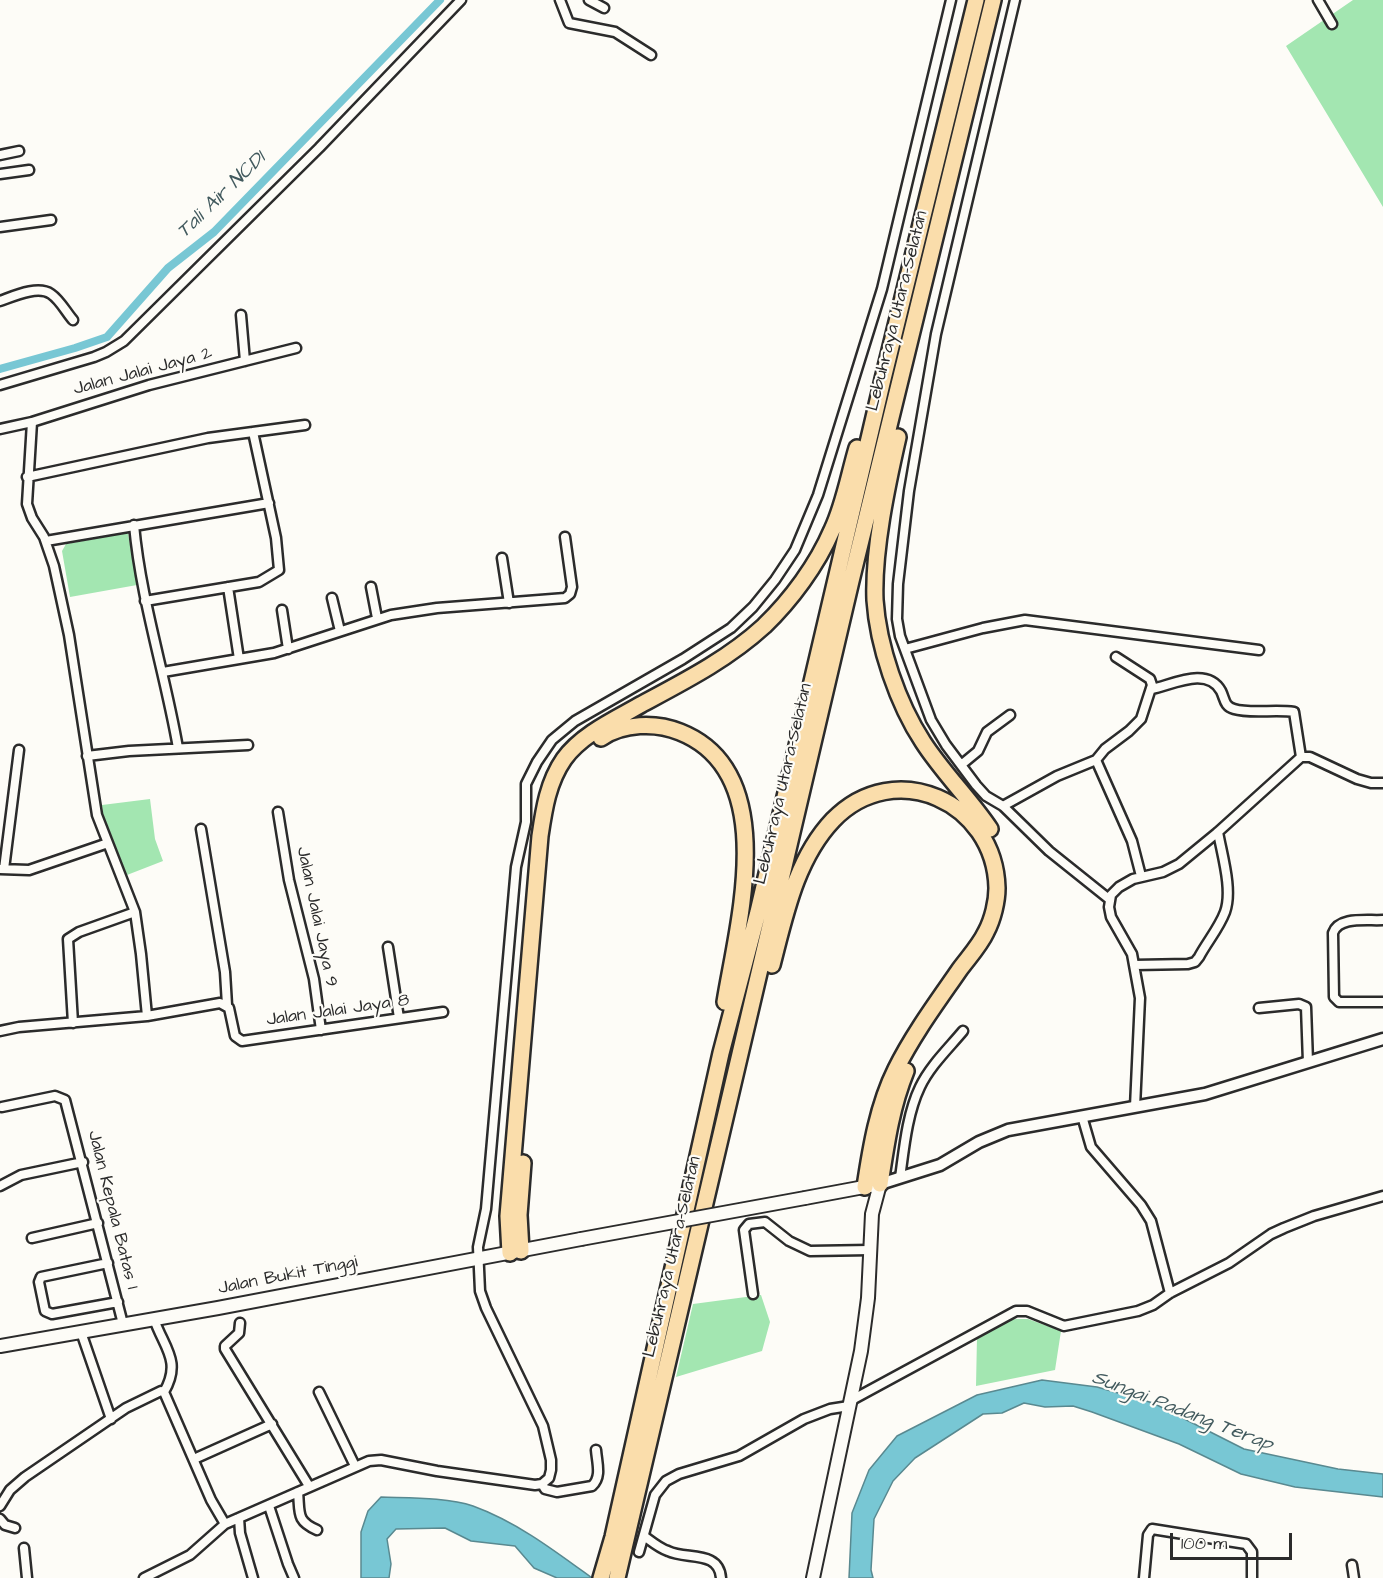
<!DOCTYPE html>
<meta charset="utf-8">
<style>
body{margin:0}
#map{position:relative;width:1383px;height:1578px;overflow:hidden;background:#fdfcf7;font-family:"Architects Daughter",sans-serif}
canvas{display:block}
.scale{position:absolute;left:1170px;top:1533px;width:122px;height:27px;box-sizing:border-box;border:3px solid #2b2b2b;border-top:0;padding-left:8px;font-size:18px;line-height:21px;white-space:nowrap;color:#2b2b2b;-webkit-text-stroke:4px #fdfcf7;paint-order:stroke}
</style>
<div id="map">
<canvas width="1383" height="1578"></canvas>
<div class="scale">100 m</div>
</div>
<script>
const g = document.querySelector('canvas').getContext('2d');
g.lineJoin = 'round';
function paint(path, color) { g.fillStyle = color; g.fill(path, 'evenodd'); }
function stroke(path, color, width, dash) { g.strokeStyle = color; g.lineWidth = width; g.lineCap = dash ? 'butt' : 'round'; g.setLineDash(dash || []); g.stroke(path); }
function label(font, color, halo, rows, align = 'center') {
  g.font = font + ' "Architects Daughter",sans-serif'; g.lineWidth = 4.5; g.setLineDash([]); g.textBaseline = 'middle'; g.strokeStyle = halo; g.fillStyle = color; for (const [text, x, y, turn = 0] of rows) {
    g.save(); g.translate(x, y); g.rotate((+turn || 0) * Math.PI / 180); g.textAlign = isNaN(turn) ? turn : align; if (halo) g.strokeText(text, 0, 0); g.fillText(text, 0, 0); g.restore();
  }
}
const green = new Path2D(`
 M1353,0h30v207l-97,-161z
 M128,533l9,52 -67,12 -8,-46 4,-7z
 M150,799l5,40 8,22 -36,14 -24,-61 -1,-9z
 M761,1295l9,27 -8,29 -86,26 17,-73z
 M1017,1319h11l33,12 -6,39 -79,16 1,-49 29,-17z`);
const water = new Path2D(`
 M1042,1380l55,7 56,16 91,46 94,20 45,5v23l-88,-10 -54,-13 -62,-30 -87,-32 -19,-6 -28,1 -21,-4 -22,10 -19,1 -68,44 -22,23 -19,38 -3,51 2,8h-24l3,-65 17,-43 28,-34 80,-41z
 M381,1497c26,1 67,0 92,9 44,16 82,45 119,72h-35l-23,-10 -19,-22 -44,-5 -26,-13 -49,1 -9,10 4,25 -2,14h-28v-46l7,-21z`);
const canal = new Path2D(`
 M0,369l75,-21 32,-11 61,-69 46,-36 226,-232`);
const minor = new Path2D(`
 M560,0l9,23 46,9 36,23
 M589,0l15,8
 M1015,0l-79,334 -27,157 -11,93 -1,35 3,17 31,84 15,25 30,40 10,11 17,10 46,45 60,48
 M1318,0l14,24
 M0,155l19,-4
 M0,174l29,-4
 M0,227l51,-7
 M0,301c14,-5 38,-16 51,-7 9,6 15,18 22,26
 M241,315l4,46
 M0,385l94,-28 12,-5 18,-11 195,-193 142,-148
 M32,422l-5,82 5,14 12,19 10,29 15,69 28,180 38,97 6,42 6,62
 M0,429l32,-7 117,-37 147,-37
 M27,477l181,-39 97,-13
 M134,525c7,76 31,148 44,223
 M46,541l223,-38
 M502,558l7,45
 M228,587l11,72
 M371,587l6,31
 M332,598l8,33
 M145,601l114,-19 20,-12 -3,-32 -23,-106
 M282,610l6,39
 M905,649l78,-21 42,-8 234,30
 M1116,657l34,22 2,6 -11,34 -12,12 -24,18 -9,11 36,81 9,35
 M163,672l111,-19 117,-38 46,-7 128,-10 5,-4 2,-7 -7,-50
 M1152,689c20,-4 55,-23 69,2 4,8 3,15 13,18 16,5 42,0 60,3l7,45
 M87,756l42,-5 119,-6
 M1301,757h9l47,22 14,4h12
 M961,765l17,-14 9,-19 23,-17
 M1003,806l54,-30 39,-16
 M278,812l11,68 25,99 7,51
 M201,829l24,143 2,33
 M0,869l29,1 79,-27
 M4,869l15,-119
 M1383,920c-16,1 -44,-4 -50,13l1,64 5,5h44
 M388,947l11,71
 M1135,965l53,-1 7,-2 4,-5c8,-15 20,-29 26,-45 8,-22 -3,-57 -7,-80
 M1259,1008l40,-4 7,3 2,55
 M73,1023l-5,-84 11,-7 56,-20
 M0,1031l19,-4 128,-11 73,-13 9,5 6,28 7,5 201,-29
 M2,1107l53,-11 10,4 58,224
 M1135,1107l5,-109 -8,-44 -21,-37 -2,-10 2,-12 8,-8 14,-8 30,-7 16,-8 39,-32 83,-75
 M1082,1116l9,31 50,58 10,16 19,72
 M900,1178c4,-29 7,-64 20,-91 10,-21 28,-38 43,-56
 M0,1186l21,-11 62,-13
 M32,1238l66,-15
 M108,1263l-67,14 -2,5 6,29 7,3 66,-12
 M753,1294l-9,-64 5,-6 16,-2 24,19 21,10 60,-1
 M154,1319c10,29 28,42 10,73
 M240,1323l-1,10 -14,13v3l84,137
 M81,1332l30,87
 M319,1392l36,74
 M850,1401l166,-90h11l37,15 74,-15 15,-6 17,-12 59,-30 42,-29 13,-6 30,-12 69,-20
 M194,1459l78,-35
 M542,1484l3,5 12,3 35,-6c10,-9 5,-23 4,-36
 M298,1492c2,21 -2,29 19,38
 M0,1506l10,-16 15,-13 101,-69 35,-17 3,1 47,108 14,24
 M269,1506l19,58 6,14
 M239,1518l1,15 13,45
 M0,1519l5,6 10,3
 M644,1536c7,5 15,12 24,15 18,9 51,-1 53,27
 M24,1548l3,30
 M639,1552l16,-57 11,-14 13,-7 60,-18 65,-37 26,-10 19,-3
 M1352,1565l2,13
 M144,1578l46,-23 35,-31 144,-63 12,-1 56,11 98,14 7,-1 7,-6 2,-8v-10l-8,-34 -57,-118 -6,-17 -2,-44 8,-38 30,-342 10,-45v-38l11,-22 15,-22 23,-19 108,-62 48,-31 22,-21 22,-27 20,-30 23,-55 64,-206 69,-289
 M1144,1578l4,-43 4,-6 94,15 6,8v26`);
const tertiary = new Path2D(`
 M880,1184l60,-19 39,-23 29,-12 197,-36 178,-55`);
const secondary = new Path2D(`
 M805,1198l75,-14 -8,30 -4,84 -7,53 -48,227
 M0,1346l218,-38 363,-69`);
const motorway = new Path2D(`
 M898,437c-11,48 -25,114 -23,163 3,46 23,104 48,142 20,31 47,57 67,87
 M601,738c22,-15 55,-16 79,-6 101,40 58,190 45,270
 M772,965c13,-50 24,-106 61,-145 62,-64 162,-18 164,68 0,13 -4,31 -11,44 -6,13 -17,25 -26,37 -22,32 -46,64 -64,100 -18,36 -25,78 -31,118
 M880,1184c6,-39 11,-76 26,-113
 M521,1251l-2,-36 4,-52
 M510,1253l-2,-37 32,-380c4,-27 8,-54 24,-77 18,-25 52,-40 78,-55 43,-23 86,-45 122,-78 27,-26 53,-61 68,-96 12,-25 17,-55 25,-82
 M601,1578l12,-41 108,-484 37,-141 125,-533 93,-379
 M617,1578l234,-997 142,-581`);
const secondaryBridge = new Path2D(`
 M581,1239l224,-41`);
const streetNames = [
 ["Lebuhraya Utara–Selatan",898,311,-76],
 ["Jalan Jalai Jaya 2",143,372,-15],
 ["Lebuhraya Utara–Selatan",784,784,-77],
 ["Jalan Jalai Jaya 9",316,917,78],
 ["Jalan Jalai Jaya 8",338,1011,-8],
 ["Jalan Kepala Batas 1",112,1210,76],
 ["Lebuhraya Utara–Selatan",673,1257,-77],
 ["Jalan Bukit Tinggi",288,1276,-11]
];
const waterNames = [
 ["Tali Air NCD1",222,196,-44],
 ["Sungai Padang Terap",1182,1412,21]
];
paint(green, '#a3e6b1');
paint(water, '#78c7d4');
stroke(water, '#598990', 1.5);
stroke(canal, '#78c7d4', 8);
stroke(minor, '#2b2b2b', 13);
stroke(tertiary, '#2b2b2b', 15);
stroke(secondary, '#2b2b2b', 16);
stroke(motorway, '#2b2b2b', 20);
stroke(minor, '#fdfcf7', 8);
stroke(tertiary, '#fdfcf7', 10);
stroke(secondary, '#fdfcf7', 12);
stroke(motorway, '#faddab', 15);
stroke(secondaryBridge, '#2b2b2b', 16, []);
stroke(secondaryBridge, '#fdfcf7', 12);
label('18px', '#2b2b2b', '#fdfcf7', streetNames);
label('italic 20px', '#425a5e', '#fdfcf7', waterNames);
</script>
